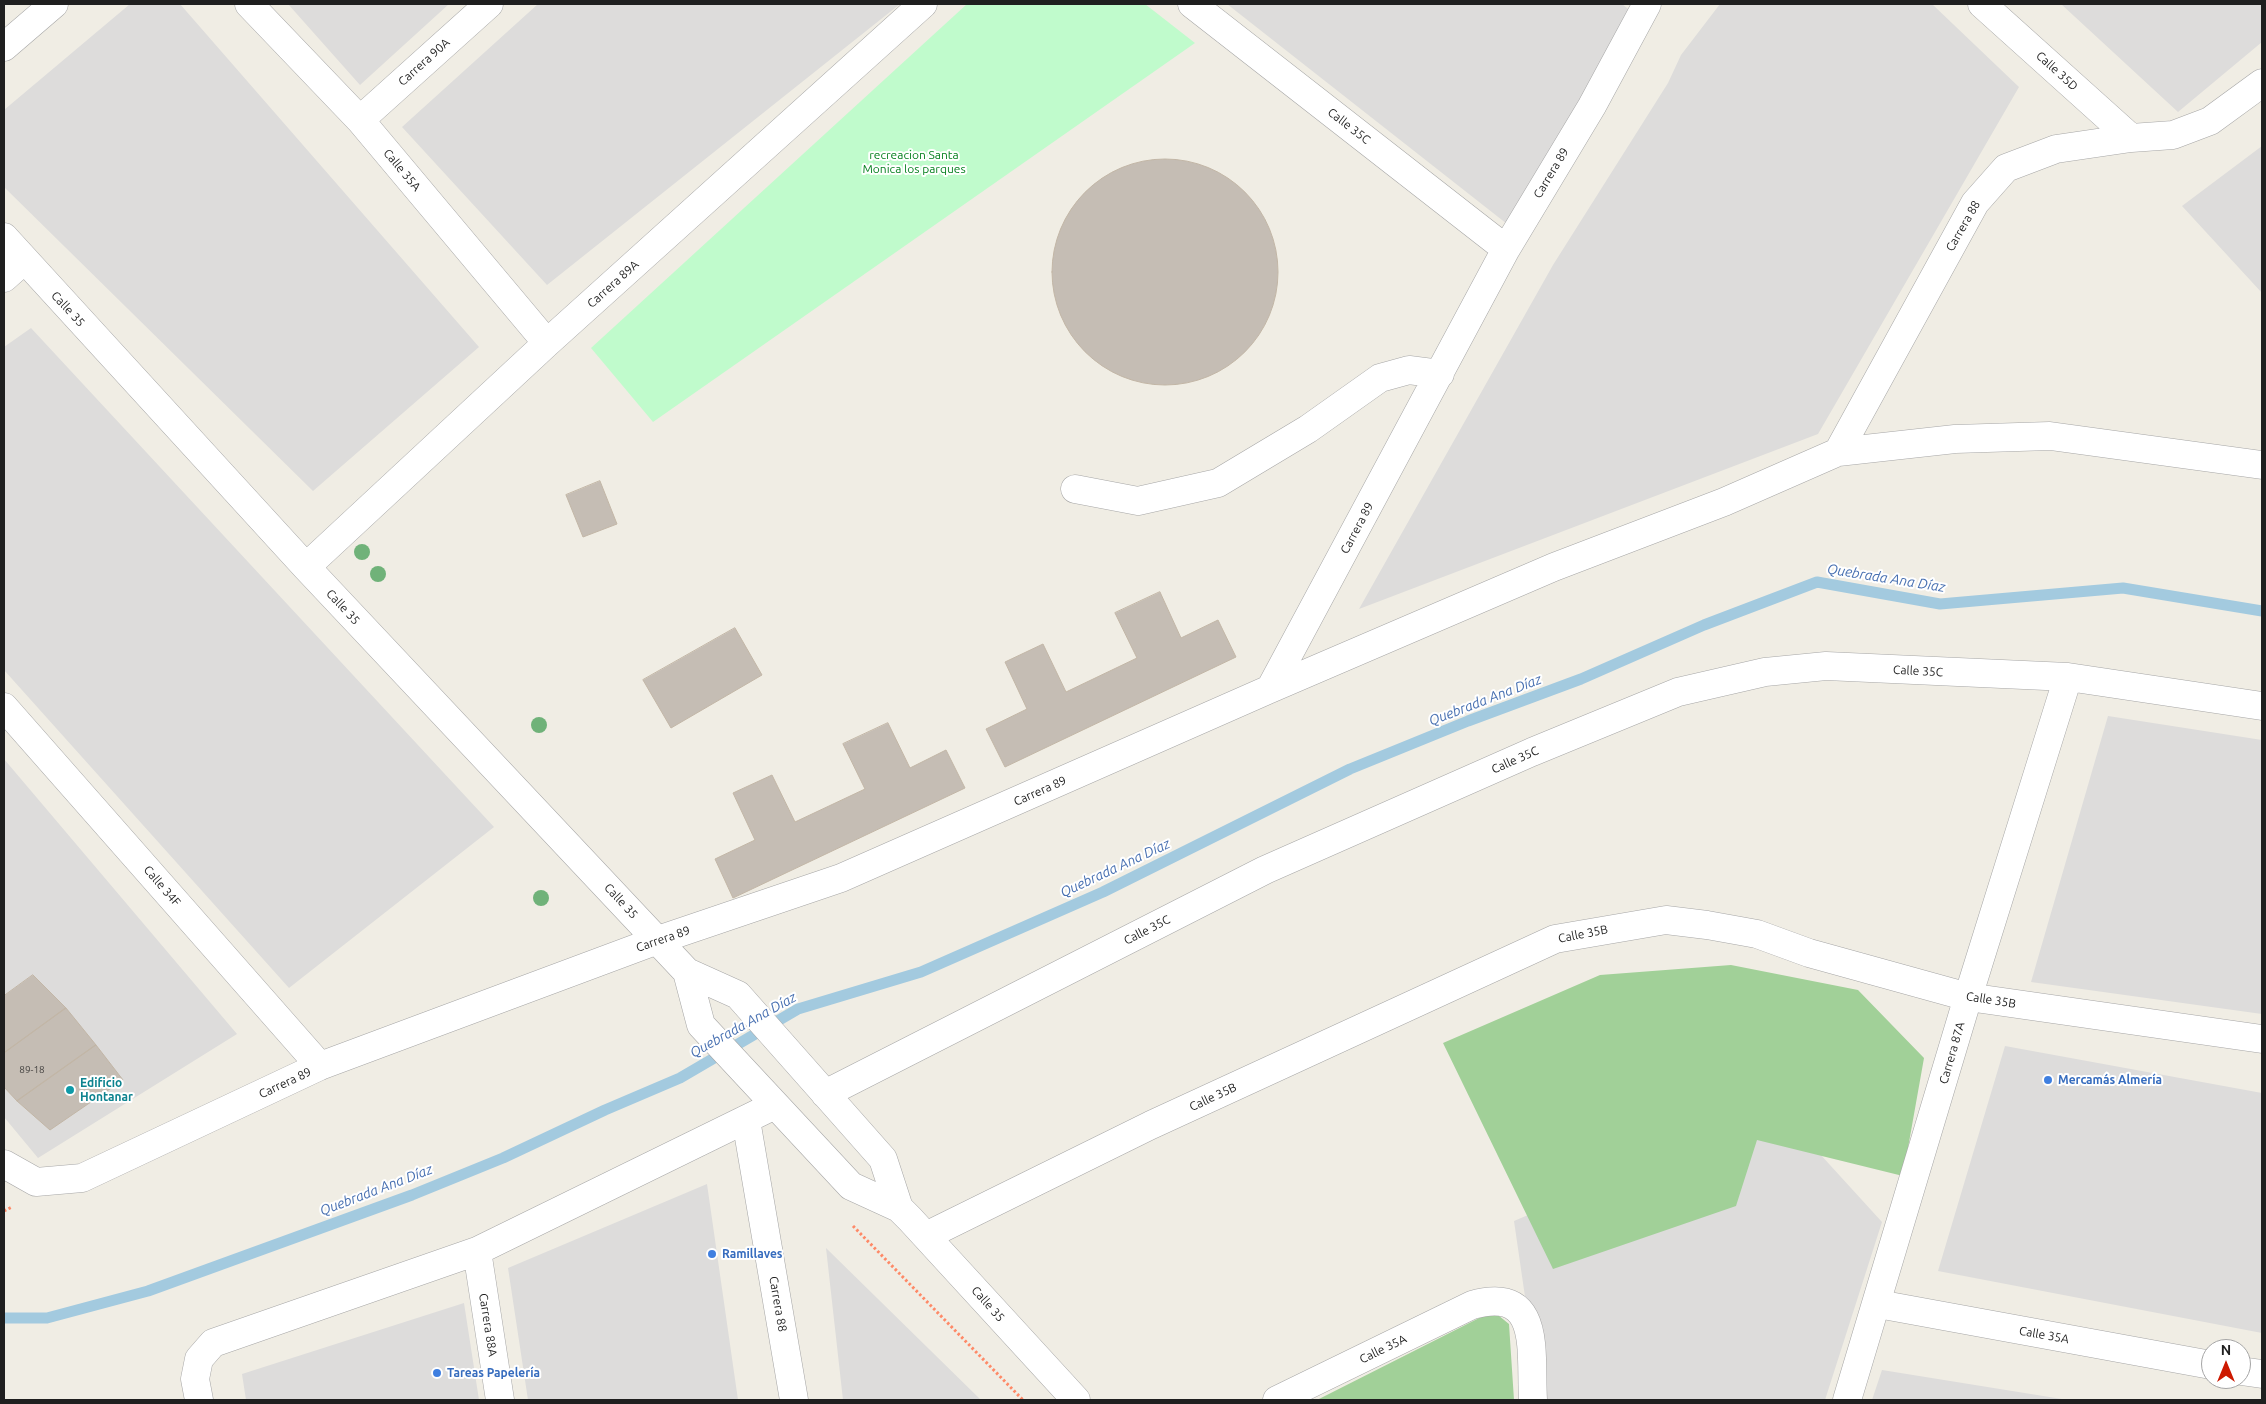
<!DOCTYPE html>
<meta charset="utf-8">
<style>
body{margin:0}
#map{position:relative;width:2266px;height:1404px;overflow:hidden;background:#f0ede4;font-family:Ubuntu,sans-serif}
canvas{display:block}
.frame{position:absolute;inset:0;border:5px solid #1f1f1f;pointer-events:none}
.north{position:absolute;left:2201px;top:1339px;width:50px;height:50px;box-sizing:border-box;background:#fff;border:1px solid #a5a5a5;border-radius:50%;rotate:0deg;font-size:14px;font-weight:700;line-height:20px;text-align:center;color:#1f1f1f}
.north::after{content:'';display:block;margin:auto;width:18px;height:22px;background:#cd1900;clip-path:polygon(50% 0,100% 100%,50% 72%,0 100%)}
</style>
<div id="map">
<canvas width="2266" height="1404"></canvas>
<div class="frame"></div>
<div class="north">N</div>
</div>
<script>
const g = document.querySelector('canvas').getContext('2d');
g.lineJoin = 'round';
function paint(path, color) { g.fillStyle = color; g.fill(path, 'evenodd'); }
function stroke(path, color, width, dash) { g.strokeStyle = color; g.lineWidth = width; g.lineCap = dash ? 'butt' : 'round'; g.setLineDash(dash || []); g.stroke(path); }
function label(font, color, halo, rows, align = 'center') {
  g.font = font + ' Ubuntu,sans-serif'; g.lineWidth = 4; g.setLineDash([]); g.textBaseline = 'middle'; g.strokeStyle = halo; g.fillStyle = color; for (const [text, x, y, turn = 0] of rows) {
    g.save(); g.translate(x, y); g.rotate((+turn || 0) * Math.PI / 180); g.textAlign = isNaN(turn) ? turn : align; if (halo) g.strokeText(text, 0, 0); g.fillText(text, 0, 0); g.restore();
  }
}
const residential = new Path2D(`
 M130,4h50l299,343 -166,144 -309,-304v-77z
 M288,4h161l-89,81z
 M538,4h362l-353,281 -145,-158z
 M1227,4h395l10,8 -116,219z
 M1720,4h212l87,83 -201,347 -459,175 194,-344 115,-182 13,-28z
 M2061,4h201v38l-84,70z
 M2262,146v147l-80,-87z
 M31,328l463,499 -205,161 -285,-318v-323z
 M2108,716l154,24v274l-231,-32z
 M4,759l233,275 -199,124 -34,-41z
 M2005,1046l257,47v240l-324,-62z
 M1778,1108l104,114 -57,178h-285l-26,-179z
 M707,1184l31,216h-210l-20,-132z
 M826,1248l155,152h-138z
 M464,1303l15,97h-233l-4,-26z
 M1882,1370l186,30h-196z`);
const forest = new Path2D(`
 M1731,965l127,25 66,68 -21,118 -146,-36 -21,66 -183,63 -110,-226 157,-68z
 M1493,1311l16,13 5,76h-197z`);
const park = new Path2D(`
 M967,4h178l50,39 -542,379 -62,-74z`);
const stream = new Path2D(`
 M4,1318h43l101,-27 264,-96 91,-37 102,-48 75,-32 118,-69 123,-37 182,-80 247,-123 118,-48 113,-42 123,-54 113,-43 123,22 183,-16 139,23`);
const building = new Path2D(`
 M1052 272a113 113 0 1 1 226 0a113 113 0 1 1-226 0Z
 M600,481l17,43 -34,13 -17,-42z
 M1160,592l21,46 37,-18 18,37 -231,110 -19,-38 41,-20 -22,-47 38,-18 23,48 71,-34 -22,-45z
 M735,628l27,47 -91,53 -28,-48z
 M888,723l22,45 36,-18 19,38 -232,110 -18,-39 40,-19 -22,-47 39,-18 23,47 70,-33 -22,-45z
 M33,975l33,33 -62,45v-57z
 M66,1008l30,37 -79,56 -13,-14v-34z
 M96,1045l27,35 -73,50 -33,-29z`);
const path = new Path2D(`
 M4,1211l8,-4
 M853,1226l170,174`);
const minor = new Path2D(`
 M249,4l111,116 187,223
 M1192,4l314,245
 M1982,4l149,134
 M4,47l50,-43
 M360,120l129,-116
 M4,237l302,330 381,405 51,23 145,164 16,49
 M4,278l19,-17
 M1838,452l137,-249 31,-35 50,-19 75,-11 42,-3 37,-14 52,-38
 M1075,489l63,12 80,-18 90,-54 72,-51 29,-8 31,4
 M306,567l241,-224 376,-339
 M1270,689l236,-440 86,-143 55,-102
 M4,707l316,359
 M687,972l14,53 150,161 48,22 11,11 166,181
 M825,1094l440,-224 267,-118 146,-60 87,-20 61,-6 242,11 194,29
 M746,1120l48,280
 M4,1164l32,18 46,-4 238,-112 338,-126 183,-62 429,-189 284,-122 170,-65 114,-50 117,-13 95,-3 212,29
 M926,1236l225,-111 404,-186 111,-19 41,5 50,9 52,19 159,44 294,42
 M477,1251l23,149
 M1878,1304l333,61
 M2241,1371l21,3
 M199,1400l-4,-21 4,-20 14,-16 264,-92 298,-146
 M1277,1400l195,-95c71,-20 58,48 61,95
 M1847,1400l121,-403 100,-320`);
const trees = [
 [362,552],
 [378,574],
 [539,725],
 [541,898]
];
const markers = [
 [2048,1080,5,"#3f7fe0"],
 [70,1090,5,"#0f9aa8"],
 [712,1254,5,"#3f7fe0"],
 [437,1373,5,"#3f7fe0"]
];
const numberNames = [
 ["89-18",32,1070]
];
const streetNames = [
 ["Carrera 90A",424,62,-42],
 ["Calle 35D",2057,71,42],
 ["Calle 35C",1349,126,38],
 ["Calle 35A",402,170,50],
 ["Carrera 89",1551,173,-59],
 ["Carrera 88",1963,226,-60],
 ["Carrera 89A",613,284,-42],
 ["Calle 35",68,309,47],
 ["Carrera 89",1357,528,-62],
 ["Calle 35",343,607,47],
 ["Calle 35C",1918,671,3],
 ["Calle 35C",1515,760,-24],
 ["Carrera 89",1040,791,-24],
 ["Calle 34F",162,886,49],
 ["Calle 35",621,901,47],
 ["Calle 35C",1147,930,-27],
 ["Calle 35B",1583,934,-11],
 ["Carrera 89",663,939,-19],
 ["Calle 35B",1991,1000,9],
 ["Carrera 87A",1952,1053,-74],
 ["Carrera 89",285,1083,-25],
 ["Calle 35B",1213,1097,-25],
 ["Carrera 88",778,1304,80],
 ["Calle 35",988,1304,48],
 ["Carrera 88A",488,1325,81],
 ["Calle 35A",2044,1335,10],
 ["Calle 35A",1383,1349,-26]
];
const parkNames = [
 ["recreacion Santa",914,155],
 ["Monica los parques",914,169]
];
const shopNames = [
 ["Mercamás Almería",2058,1080],
 ["Ramillaves",722,1254],
 ["Tareas Papelería",447,1373]
];
const cultureNames = [
 ["Edificio",80,1083],
 ["Hontanar",80,1097]
];
const waterNames = [
 ["Quebrada Ana Díaz",1886,578,9],
 ["Quebrada Ana Díaz",1485,700,-21],
 ["Quebrada Ana Díaz",1115,868,-25],
 ["Quebrada Ana Díaz",743,1025,-29],
 ["Quebrada Ana Díaz",376,1190,-21]
];
paint(residential, '#dddcdb');
paint(forest, '#a1d098');
paint(park, '#c0fbcc');
stroke(stream, '#a3cadf', 11);
paint(building, '#c5bdb4');
stroke(building, '#c2b6a6', 1);
stroke(minor, '#a6a6a6', 29);
stroke(path, '#fe8967', 3, [2.5, 2.5]);
stroke(minor, '#fff', 28);
g.fillStyle = '#70b279';
for (const [x, y] of trees) { g.beginPath(); g.arc(x, y, 8, 0, 2 * Math.PI); g.fill(); }
for (const [x, y, r, color] of markers) { const dot = new Path2D(); dot.arc(x, y, r, 0, 2 * Math.PI); g.fillStyle = color; g.fill(dot); stroke(dot, '#fff', 2); }
label('10px', '#484644', null, numberNames);
label('12px', '#1f1f1f', '#fff', streetNames);
label('12px', '#088121', '#fff', parkNames);
label('bold 12px', '#366cbe', '#fff', shopNames, 'left');
label('bold 12px', '#0d838f', '#fff', cultureNames, 'left');
label('italic 14px', '#4870b1', '#fff', waterNames);
</script>
